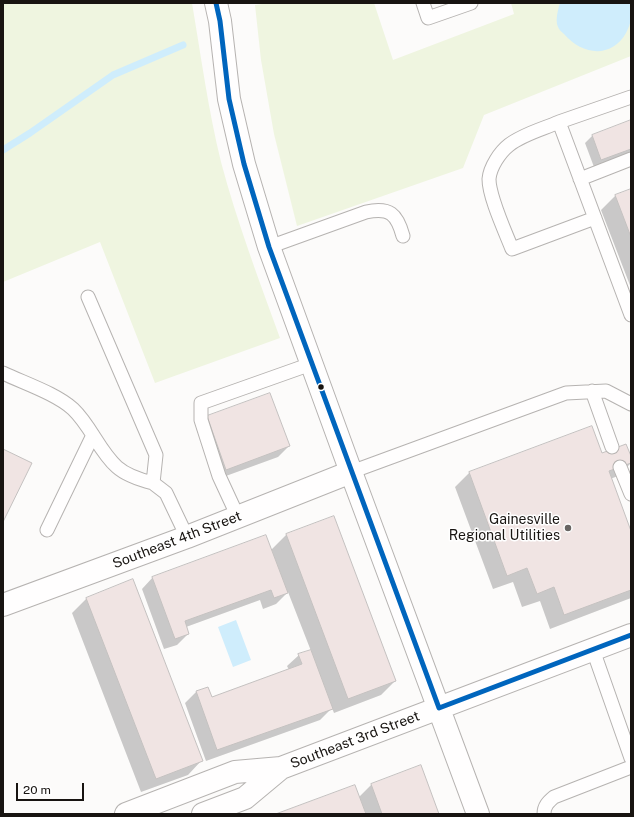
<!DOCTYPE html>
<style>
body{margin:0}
#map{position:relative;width:634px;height:817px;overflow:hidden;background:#fcfbfa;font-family:"Public Sans",sans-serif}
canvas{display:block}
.frame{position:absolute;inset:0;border:4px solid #181411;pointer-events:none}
.scale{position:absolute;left:16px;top:783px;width:68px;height:18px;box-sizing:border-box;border:2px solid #181411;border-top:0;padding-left:5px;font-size:12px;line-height:14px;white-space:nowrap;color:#181411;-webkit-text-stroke:3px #fff;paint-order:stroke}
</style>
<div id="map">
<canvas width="634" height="817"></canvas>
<div class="frame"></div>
<div class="scale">20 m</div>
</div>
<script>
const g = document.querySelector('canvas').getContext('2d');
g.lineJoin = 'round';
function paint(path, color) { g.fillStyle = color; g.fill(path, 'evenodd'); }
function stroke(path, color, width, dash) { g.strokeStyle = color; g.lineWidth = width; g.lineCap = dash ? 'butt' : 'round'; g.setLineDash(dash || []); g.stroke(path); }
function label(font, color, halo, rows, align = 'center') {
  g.font = font + ' "Public Sans",sans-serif'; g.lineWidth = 3; g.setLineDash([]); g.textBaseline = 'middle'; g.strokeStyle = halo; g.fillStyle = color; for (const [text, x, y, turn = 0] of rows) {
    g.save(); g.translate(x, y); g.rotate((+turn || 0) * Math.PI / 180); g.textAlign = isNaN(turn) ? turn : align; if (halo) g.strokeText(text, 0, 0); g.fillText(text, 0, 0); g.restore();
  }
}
const green = new Path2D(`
 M3,3h189c9,53 16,106 29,159 16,60 38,118 59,176l-125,45 -55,-141 -97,40z
 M269,3h105l19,57 121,-46 -3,-11h120v53l-147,59 -21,53 -166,58 -23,-92 -13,-74 -6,-55z`);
const water = new Path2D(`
 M560,3h70c3,11 1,21 -4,30 -15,26 -44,22 -62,1 -2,-2 -5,-4 -6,-7 -3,-6 0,-18 2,-24z
 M236,620l15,40 -18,7 -15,-40z`);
const shadow = new Path2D(`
 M631,121v32l-37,14 -9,-24 7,-7z
 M631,190v98l-30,-78 14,-14z
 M207,417l82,29 -11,11 -63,23 -19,-52z
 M602,454l29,5v4l-13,13 -8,3 21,55v64l-81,31 -10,-28 -18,6 -9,-25 -20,7 -38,-102 14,-14z
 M333,517l62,164 -14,14 -47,18 -2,-5 -12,12 -114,41 -21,-58 11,-11 12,-4 3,10 78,-28 -2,-4 12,-11 12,-4 -23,-59 -12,12 -13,5 -3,-9 -74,27 2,7 -11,11 -13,4 -22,-60 11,-12 118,-27 15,-15z
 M87,598l115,162 -14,15 -47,17 -69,-179z
 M420,766l18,48h-159l80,-17 12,-12z`);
const stream = new Path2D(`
 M3,150l27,-17 83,-58 70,-30`);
const building = new Path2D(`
 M631,120v29l-30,11 -9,-25z
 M631,189v48l-16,-42z
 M270,393l20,53 -64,24 -19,-54z
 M592,426l10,27 24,-9 5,12v7l-22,8 22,60v59l-67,25 -10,-28 -17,7 -10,-26 -20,8 -38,-104z
 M3,449l29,14 -29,59z
 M334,516l62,165 -48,18 -62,-165z
 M266,535l22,58 -14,5 -3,-8 -86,31 4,13 -14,5 -23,-62z
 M133,579l70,182 -47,18 -70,-181z
 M311,650l22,59 -116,41 -21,-59 12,-4 4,10 90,-33 -4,-10z
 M421,765l18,49h-57l-11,-30z
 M355,785l11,29h-90z`);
const lane = new Path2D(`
 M423,3l5,15 43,-15
 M559,122l72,-25
 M580,179l51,-20
 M595,218l-83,31c-7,-18 -23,-52 -23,-70 1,-12 11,-27 20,-34 14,-11 34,-16 50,-23 24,65 48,129 72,193
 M269,247l97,-35c24,-5 31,2 37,24
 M88,297l68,158 -3,28 13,10 21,44
 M3,373c21,10 54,21 70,36 18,17 26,42 44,58 10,9 24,13 36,16
 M592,391l20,56
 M620,467l11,27
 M351,472l215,-79 40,-2 25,13
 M238,517l-19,-41 -18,-56v-17l110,-39
 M47,530l46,-95
 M593,650l38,108
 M544,814c0,-8 4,-12 10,-17l77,-30`);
const street = new Path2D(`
 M3,605l184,-68 164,-65`);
const secondary = new Path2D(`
 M216,3l4,18 9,78 15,65 25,83 82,225 127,342
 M126,814l109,-42 46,-4 350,-133
 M203,814l42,-16 36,-30`);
const bus1 = new Path2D(`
 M216,3l4,18 9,78 15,65 25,83 170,461 192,-73`);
const markers = [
 [321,387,3.5,"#181411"],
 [568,528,4,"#686563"]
];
const poiNames = [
 ["Gainesville",560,520],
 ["Regional Utilities",560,536]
];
const streetNames = [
 ["Southeast 4th Street",177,540,-21],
 ["Southeast 3rd Street",355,740,-21]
];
paint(green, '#eff5e0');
paint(water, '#cfedfc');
paint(shadow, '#0003');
stroke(stream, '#cfedfc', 7);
paint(building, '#f0e4e3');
stroke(building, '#c4c1c0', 1);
stroke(lane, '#b6b3b1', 15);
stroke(street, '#b6b3b1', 24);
stroke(secondary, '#b6b3b1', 24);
stroke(lane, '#fffefe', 13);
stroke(street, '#fffefe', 22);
stroke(secondary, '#fffefe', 22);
stroke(bus1, '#0065bd', 5);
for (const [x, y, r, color] of markers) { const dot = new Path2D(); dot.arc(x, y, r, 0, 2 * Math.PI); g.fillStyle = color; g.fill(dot); stroke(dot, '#fff', 1.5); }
label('14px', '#181411', '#fff', poiNames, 'right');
label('14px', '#181411', '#fff', streetNames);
</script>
